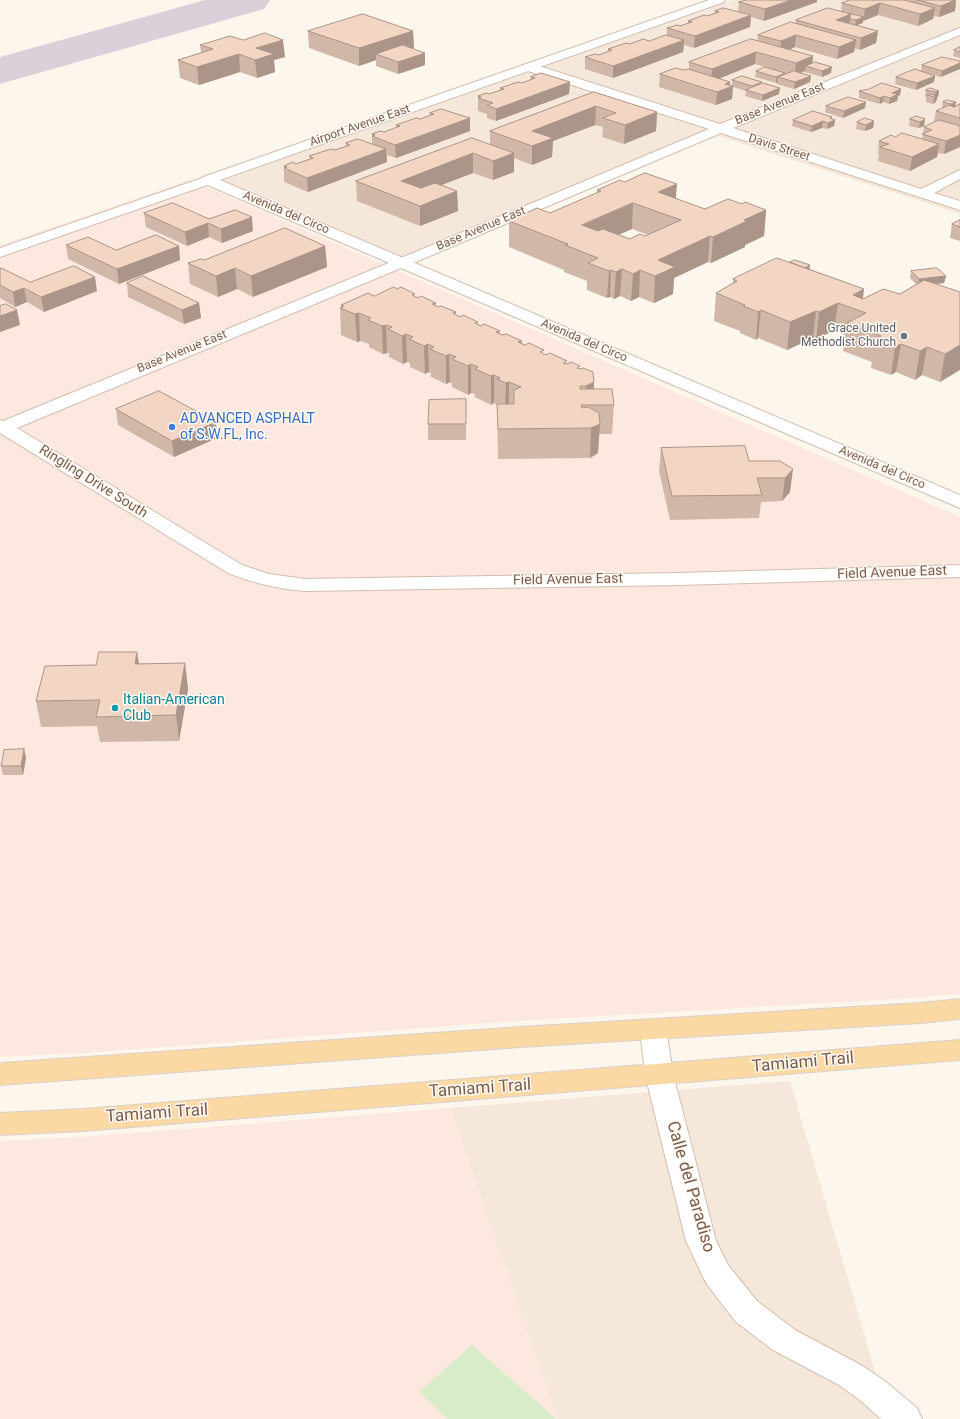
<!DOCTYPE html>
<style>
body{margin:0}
canvas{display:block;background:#fdf6ec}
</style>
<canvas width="960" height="1419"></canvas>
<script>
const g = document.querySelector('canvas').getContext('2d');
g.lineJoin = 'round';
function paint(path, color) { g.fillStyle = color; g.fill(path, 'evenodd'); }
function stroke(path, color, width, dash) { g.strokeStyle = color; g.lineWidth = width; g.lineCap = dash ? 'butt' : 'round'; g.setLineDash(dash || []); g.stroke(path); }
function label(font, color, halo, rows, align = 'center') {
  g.font = font + ' Roboto,sans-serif'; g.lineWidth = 3; g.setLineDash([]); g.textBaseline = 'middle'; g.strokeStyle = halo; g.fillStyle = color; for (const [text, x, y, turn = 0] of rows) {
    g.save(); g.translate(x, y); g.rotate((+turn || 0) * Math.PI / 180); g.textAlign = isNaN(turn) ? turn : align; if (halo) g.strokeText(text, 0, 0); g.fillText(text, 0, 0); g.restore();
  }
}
const residential = new Path2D(`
 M733,0h227v214l-251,-81 -299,127 -187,-80z
 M790,1081l99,338h-332l-107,-311z`);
const commercial = new Path2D(`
 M191,180l769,337v477l-48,4 -396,23 -433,32 -83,4v-812z
 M450,1108l107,311h-557v-278l83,-4z`);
const green = new Path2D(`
 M472,1345l84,74h-108l-29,-27z`);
const taxiway = new Path2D(`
 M205,0h65l-6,9 -264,75v-27z`);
const minor = new Path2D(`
 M960,28v7l-227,93 188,61 39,-19v9l-26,14 26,8v9l-239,-77 -315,133 -389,162 225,137 27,9 36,5 374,-6 281,-8v12l-281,8 -374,6c-27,-2 -52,-8 -77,-18l-228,-140v-13l3,1 393,-161 313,-131 -184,-59 -2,-3 2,-3h8l187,60z
 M208,176l5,1 2,3 -2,3 -213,74v-9z
 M653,1019l10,3 3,7 7,45 43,167 12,24 29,36 38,29 66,35 24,16 32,27 5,11h-41l-20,-18 -22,-16 -66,-35 -38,-29 -29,-38 -20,-42 -41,-167 -5,-45 3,-7z`);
const tertiary = new Path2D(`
 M709,0h16l-1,2 -504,178 740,315v13l-757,-325 -2,-3 2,-3z`);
const primary = new Path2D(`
 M960,999v20l-40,4 -399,24 -521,38v-22l521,-36 399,-24z
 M960,1040v20l-877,71 -83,4v-22l83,-4z`);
const wall = new Path2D(`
 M850,0h106l-1,11 -16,6 -5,-1 -1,3 -15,7 -40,-11 -15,6v2l-7,2 22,6 -2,12 -16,7 -5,-2 -1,4 -17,7 -42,-12 -6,3 24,6 -1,7 19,10 -9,4 -17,-5v-1l-4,2 10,3 -1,6 -16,7 -17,-5v-1h-1l-21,-6 1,-6 29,2v1h2l-32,-10 -35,14 12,8v-6l30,4 17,10 -17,7 -17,-5 1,-5 -13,-4 -1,12 -16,6 -57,-18 1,-13 29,-5v-7l68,-21 1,-6 38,-11v-4l45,-9 1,-8z
 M739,2h78l-53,19 -13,-4 -1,10 -56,21 -10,-3 -1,7 -70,26 -28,-9v-12l14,-2 9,-3v-3l22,-5 19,-3 18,-6v-7l13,-2 8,-3v-2l19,-5 8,-3v-2l23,1z
 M308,31h105l1,17h-2l13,17 -27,9 -22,-8v-6l-17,6 -50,-18z
 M200,45l85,12 -11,3 1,12 -18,6 -17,-6 -41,13 -19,-7 -2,-18 23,-7z
 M960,47v11l-7,-2 1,-6z
 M960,61l-19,16 -17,-5 11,4 -1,6 -18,8 -21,-6 1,-7 25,-6 1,-6z
 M531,77l39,5 -1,12 -73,27 -9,-3v-4l-9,-3v-15l11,-2 11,-3v-3l22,-5 9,-3z
 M901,89l-1,6 -2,1 -1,5 -8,3 -6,-2 -3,2 -21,-6v-7z
 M926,90l13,1 -1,6 -1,1 -1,4 -3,2 -7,-2v-5l-1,-1z
 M594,92l63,20 -1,19 -32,13 -22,-7 1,-10 -8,-2 -42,16 -1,16 -20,8 -18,-7v14l-21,8 -20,-7 -32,12 16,6 1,20 -38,15 -63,-25 -1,-20 134,-37v-13z
 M947,100l8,6 5,-2v43l-16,7 -6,-1 -1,4 -27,14 -32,-10 1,-7h-1l1,-13 16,-4 27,2 2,-12 10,-5 2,-11 6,-3 1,-6z
 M826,106l39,2 -22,10 -18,-6z
 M430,113l40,5v13l-74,27 -9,-3v7l-79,30 -24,-10v-16l12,-2 14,-5 -1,-3 26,-6 11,-4v-3l26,1v-10l12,-2 12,-4v-3l24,-6 10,-3z
 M916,116l8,10 -5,2 -10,-2 1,-7z
 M832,117v2l3,1 -1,6 -7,3 -5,-1 -11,4 -19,-6 1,-6z
 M874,121l-1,7 -8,3 -9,-2 1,-7z
 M597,190l79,9 29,10 37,-5 24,6 -2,26 -19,9v2l-34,16 -3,-1 -34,16 -1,16 -19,9 -15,-6 -8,4 -11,-5 -6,3 -4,-2 -3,1 -20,-8v-9l-23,-9v-2l-55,-23v-26l41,-8 47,-20zM632,229l16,6 -3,1 -15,3 -12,-4z
 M144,213l65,6 44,12 -31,12 -13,-6 -22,9 -41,-19z
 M960,220v21l-10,-3 2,-14z
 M66,245l50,5 63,-4 1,14 -61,24 -51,-25z
 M325,246l2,21 -74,30 -16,-8 -19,8 -28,-13 -2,-21 16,-3z
 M790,262l74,27 -1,10 37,-5 16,-10 -6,-6 1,-7 35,5 -2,7 -8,1 24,8 -20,90 -18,-7 -7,5 -19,-8 -5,3 -20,-7 1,-6 -29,-11 2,-16 -11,-5 -18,10 -3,-2 -26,12 -29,-12 -2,2 -16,-7v-2l-26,-10 2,-28 17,-10v-4z
 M0,268l30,14 67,9 -53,21 -17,-10 -12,5 -15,-9z
 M127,283l72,20 2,15 -17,6 -56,-27z
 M415,297l21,6v3l2,1 18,5v3l25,11 19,5v3l22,7v3l45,20 12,5 15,13v7l20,16 -2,29h-13l-1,19 -8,5 -92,1 -1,-54 -3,-2 -3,2 -16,-8v-3l-4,-1 -3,2 -16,-8v-3l-2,-2 -4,2 -15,-7v-3l-2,-2 -4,2 -15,-7v-4l-3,-1 -4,2 -14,-7v-4h-2l-4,1 -14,-7v-3l-9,-3 -3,1 -16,-7 -1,-27 1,-1v-2z
 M466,399v41h-38v-16z
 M116,409l101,29 -43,19 -56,-32z
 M661,448l88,13h31l10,31 -8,9 -21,1 -2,16 -89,2 -11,-49z
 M137,652l2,12 46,-1 3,26 -9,52 -79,1 -3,-16 -56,1 -5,-26 60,-36z
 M24,749l2,9 -3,17h-20l-2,-9z`);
const shadedWall = new Path2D(`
 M791,0h26v2l-53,19 1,-12z
 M955,0h1l-1,11 -16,6 2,-11z
 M880,3l-2,12 -15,6v2l-8,3 1,-6 8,-3 1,-8z
 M935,8l-2,11 -15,7 2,-12z
 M851,14l-2,12 -13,-6z
 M751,15l-1,12 -56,21 1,-12z
 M413,31l1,17 -29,9 -9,-3v6l-17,6v-18z
 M878,31l-2,12 -16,7 1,-12z
 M796,35l-1,12 -15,6 1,-12z
 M283,40l2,17 -11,3 1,12 -18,6 -2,-18 1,-12z
 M684,40l-1,12 -70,26v-12z
 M856,40l-2,12 -17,7 2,-12z
 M756,52l-1,12 -44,18 1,-13z
 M425,53v12l-27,9v-12z
 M239,54l1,18 -41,13 -2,-18z
 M813,56l-1,12 -6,-2 -1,5 -11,5 2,-13z
 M960,63v6l-19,8 1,-6z
 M832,67l-1,6 -9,4v-6z
 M785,73v6l-7,-2 -1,6h-1v-6z
 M811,76l-1,6 -16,7 1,-7z
 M935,76l-1,6 -18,8 1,-7z
 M570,82l-1,12 -73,27v-12z
 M730,82v5l3,-1 -1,13 -16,6 1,-13 8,-8z
 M780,88l-1,6 -17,7 1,-6z
 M901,89l-1,6 -2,1 -1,5 -8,3 1,-6 2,-5z
 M939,91l-1,6 -1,1 -1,4 -3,2 2,-12z
 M884,96l-1,6 -3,2v-6z
 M866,102l-1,6 -22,10 1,-7z
 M956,102l-1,7 -5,2 1,-7z
 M596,106l-1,19 -42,16 -1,16 -20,8v-34z
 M657,112l-1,19 -32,13 1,-19z
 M832,117v4l3,-1 -1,6 -7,3 1,-6 2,-5z
 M470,118v13l-74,27 -1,-13z
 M925,119l-1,7 -5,2 1,-6z
 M823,121l-1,7 -11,4 1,-6z
 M874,121l-1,7 -8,3 1,-6z
 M960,135v12l-16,7 2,-13z
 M939,144l-2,13 -27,14 2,-14z
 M386,149l1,13 -79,30 -1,-14z
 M473,153v20l-70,27 -2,-19z
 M514,153v19l-21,8v-19z
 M677,184l-2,25 -17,-17z
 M457,191l1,20 -38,15v-20z
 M633,203l-1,26 -51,22 1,-26z
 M766,210l-2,26 -19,9v2l-34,16 2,-26 31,-17z
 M252,217l1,14 -31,12 -1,-14z
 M208,223l1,14 -22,9 -2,-14z
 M710,236l-2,26 -34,16 -1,16 -19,9 1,-27 3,-16z
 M179,246l1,14 -61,24 -2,-15z
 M325,246l2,21 -74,30 -2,-21z
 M810,265l-1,7 -6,-3z
 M235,268l2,21 -19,8 -2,-21z
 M622,269l-2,27 -6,3 2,-27z
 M611,270l-1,27 -3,1 2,-27z
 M640,270l-1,27 -8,4 2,-27z
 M946,276l-2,7 -26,3 1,-7z
 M95,277l2,14 -53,21 -3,-15z
 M24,288l3,14 -12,5 -2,-15z
 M864,289l-3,22 -8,-16z
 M199,303l2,15 -17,6 -2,-14z
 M838,303l-4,27 -18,10 3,-28z
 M17,310l3,15 -20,7v-16z
 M761,310l-3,28 -2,2 2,-28z
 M816,311l-3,27 -26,12 3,-28z
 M359,313l1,28 -3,1 -2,-28z
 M386,325l1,28 -4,1 -1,-28z
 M406,334l1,28 -4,2 -1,-28z
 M428,344l1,28 -4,2 -1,-28z
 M901,344l-5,28 -5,3 4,-28z
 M960,345v25l-20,12 5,-28z
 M927,347l-5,28 -7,5 5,-29z
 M449,354l1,28 -4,2v-28z
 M471,364v29l-3,2v-29z
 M494,375v28l-3,2v-29z
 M509,382v29l-4,1 1,-29z
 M594,382l-1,23h-8l1,-19z
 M216,422l1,16 -43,19 -2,-16z
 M600,424l-2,29 -8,5 1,-30z
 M793,469l-3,23 -8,9 3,-23z
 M137,652l4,25 -6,-13z
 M185,663l3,26 -9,52 -3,-26z
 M24,749l2,9 -3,17 -2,-9z`);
const building = new Path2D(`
 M747,0h44l-26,9 -26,-7z
 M850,0h54l31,8 -15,6 -40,-11 -15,6 -23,-6z
 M918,0h37l-14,6z
 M723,8l28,7 -56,21 -28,-8 10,-3 3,1 12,-4 -4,-1 16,-6 3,1 12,-4 -4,-1z
 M828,8l23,6 -15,6 42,11 -17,7 -65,-18z
 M363,14l50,17 -54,17 -51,-17z
 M851,14h1l12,3 -8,3 -6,-1z
 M791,22l65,18 -17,7 -43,-12 -15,6 -23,-6z
 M265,33l18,7 -27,8 18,6 -19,6 -16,-6 -42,13 -19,-7 35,-11 -13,-4 30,-9 13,4z
 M666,35l18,5 -71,26 -28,-9 10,-3 4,1 13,-5 -4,-1 18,-6 4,1 13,-5 6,2z
 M751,39l62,17 -17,7 -40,-11 -44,17 -23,-7z
 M403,45l22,8 -27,9 -22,-8z
 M960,47v5l-6,-2z
 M942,57l18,4v2l-18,8 -20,-6z
 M815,62l17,5 -10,4 -16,-5z
 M765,67l20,6 -9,4 -20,-6z
 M676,68l7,2 5,-1 42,13 -5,2 8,2 -16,6 -57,-18z
 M915,69l20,7 -18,7 -21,-6z
 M794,71l17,5 -16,6 -17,-5z
 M541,73l29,9 -74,27 -9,-4 6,-2 -15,-5 3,-1 -3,-1 8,-3 3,1 15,-5 -4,-1 18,-6 4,1 13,-5 -4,-1z
 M742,76l20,6 -10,4 -20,-6z
 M763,83l17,5 -17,7 -17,-5z
 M882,83l19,6 -9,4 6,1 -8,4 -6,-2 -4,2 -21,-7 10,-2z
 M930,88l9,3 -4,1 -9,-2z
 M594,92l63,20 -32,13 -22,-7 13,-5 -20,-7 -64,25 21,7 -21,8 -42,-15z
 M930,94l7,2 -3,1 -7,-2z
 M848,97l18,5 -22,9 -18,-5z
 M947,100l9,2 -5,2 -8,-2z
 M960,104v14l-24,-7 13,-6 5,2z
 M441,109l29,9 -75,27 -23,-9 3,-1 -3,-1 8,-3 4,1 16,-6 -4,-1 20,-7 4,1 14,-5 -4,-1z
 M813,111l19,6 -2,1 5,2 -7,3 -5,-2 -11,5 -19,-6z
 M916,116l9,3 -5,3 -10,-3z
 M865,118l9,3 -8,4 -9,-3z
 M939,120l21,6v9l-14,6 -24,-7 10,-4 -8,-3z
 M902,133l37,11 -27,13 -32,-10 9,-3 -10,-3 12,-6 4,2z
 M472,138l42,15 -21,8 -20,-8 -72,28 20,7 14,-5 22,8 -37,15 -64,-25z
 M358,139l28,10 -79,29 -23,-10 3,-1 -3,-1 9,-4 3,2 17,-6 -4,-2 22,-7 4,1 15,-5 -4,-2z
 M645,173l32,11 -19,8 47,17 23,-10 14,5 3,-2 21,8 -22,10 3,1 -34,16 -3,-1 -52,24 17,7 -20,9 -15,-6 -7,4 -11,-5 -6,3 -5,-2 -2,1 -21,-8 10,-5 -33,-13 3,-1 -59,-23 28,-13 13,5 51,-22 -4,-1 23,-10 4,2zM633,203l48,17 -36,16 -5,-2 -10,5 -27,-10 -5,2 -16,-6z
 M173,203l36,16 26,-9 17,7 -31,12 -13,-6 -23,9 -41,-19z
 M960,220v7l-8,-3z
 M285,228l40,18 -74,30 -16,-8 -19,8 -28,-13 13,-4 3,1z
 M156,235l23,11 -62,23 -51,-24 22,-8 28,13z
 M777,258l87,31 -11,6 10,4 20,-10 17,5 24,-14 36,12v53l-15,9 -18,-7 -7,4 -19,-7 -6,3 -20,-8 6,-3 -34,-13 19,-10 -28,-10 -19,9 -3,-1 -26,11 -29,-12 -3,2 -15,-6 2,-1 -29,-12 21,-12 -4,-2z
 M795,260l15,5 -5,3 -15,-6z
 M74,266l21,11 -54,20 -17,-9 -11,4 -13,-7v-17h1l29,14z
 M937,268l9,8 -27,3 -8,-8z
 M143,276l56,27 -17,7 -55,-27z
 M394,287l3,2 4,-2 14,7 -3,1 6,3 3,-2 15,7 -4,1 6,3 3,-1 15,6 -3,1 7,4 3,-2 15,7 -3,1 6,3 3,-2 16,7 -4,1 6,3 4,-1 16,7 -4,1 7,3 4,-2 15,7 -4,2 6,3 4,-2 17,8 -4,2 4,1 4,-2 9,4 -3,2 3,1 3,-1 10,4 1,10 -8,4h-6v3h32l2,16h-33l1,3 6,-1 11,6 1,11 -9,4 -93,1 -1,-25h17v-14l7,-3 -12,-5 -3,1 -9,-4 3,-1 -6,-3 -3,1 -16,-7 3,-2 -7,-3 -3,2 -16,-7 4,-2 -7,-3 -3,2 -16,-7 4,-2 -6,-3 -4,2 -15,-7 4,-2 -7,-3 -4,2 -14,-7 4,-2 -6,-2 -4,1 -14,-6 3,-2 -12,-5 -4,1 -15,-6 4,-2 -3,-1 27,-12 6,3z
 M6,304l11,6 -17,6v-10z
 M159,391l57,31 -44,19 -56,-32z
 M466,399v25h-38l1,-24z
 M745,446l4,15h31l13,8 -8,9h-28l5,17 -90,1 -11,-48z
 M99,652h38l-2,12 50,-1 -9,52 -80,2 4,-17 -64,1 9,-35 51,-1z
 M24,749l-3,17h-20l3,-16z`);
const markers = [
 [904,336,4,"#6b7280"],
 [172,427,4,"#3f7fe0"],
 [115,708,4,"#0f9aa8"]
];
const farStreetnames = [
 ["Base Avenue East",780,104,-22],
 ["Airport Avenue East",360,126,-19],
 ["Davis Street",779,148,18],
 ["Avenida del Circo",286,213,23],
 ["Base Avenue East",481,229,-23],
 ["Avenida del Circo",584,341,23],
 ["Base Avenue East",182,352,-22],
 ["Avenida del Circo",882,468,23]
];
const farWorshipnames = [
 ["Grace United",896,329],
 ["Methodist Church",896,343]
];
const shopNames = [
 ["ADVANCED ASPHALT",180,419],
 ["of S.W.FL, Inc.",180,435]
];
const streetNames = [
 ["Ringling Drive South",93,482,32],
 ["Field Avenue East",892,573,-2],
 ["Field Avenue East",568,580,-1]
];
const cultureNames = [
 ["Italian-American",123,700],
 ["Club",123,716]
];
const nearStreetnames = [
 ["Tamiami Trail",803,1063,-5],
 ["Tamiami Trail",480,1089,-4],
 ["Tamiami Trail",157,1114,-4],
 ["Calle del Paradiso",690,1187,74]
];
paint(residential, '#f5e8da');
paint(commercial, '#fde8e0');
paint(green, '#d8ecc9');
paint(taxiway, '#dbcfda');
stroke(minor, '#d1beb0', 2);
stroke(tertiary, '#d1beb0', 2);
stroke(primary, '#dad1cd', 2);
paint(minor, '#fff');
paint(tertiary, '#fff');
paint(primary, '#fbd9a5');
paint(wall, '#d1b7a8');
paint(shadedWall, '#aa9588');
paint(building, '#f3d5c3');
stroke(building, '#aa9588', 1);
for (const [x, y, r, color] of markers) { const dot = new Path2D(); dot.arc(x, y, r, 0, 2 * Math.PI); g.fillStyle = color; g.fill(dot); stroke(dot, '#fffaf3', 1.5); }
label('12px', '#7a5c4d', '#fffaf3', farStreetnames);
label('12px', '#5b616d', '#fffaf3', farWorshipnames, 'right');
label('14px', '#366cbe', '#fffaf3', shopNames, 'left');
label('14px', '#7a5c4d', '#fffaf3', streetNames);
label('14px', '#0d838f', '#fffaf3', cultureNames, 'left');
label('17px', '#7a5c4d', '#fffaf3', nearStreetnames);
</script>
